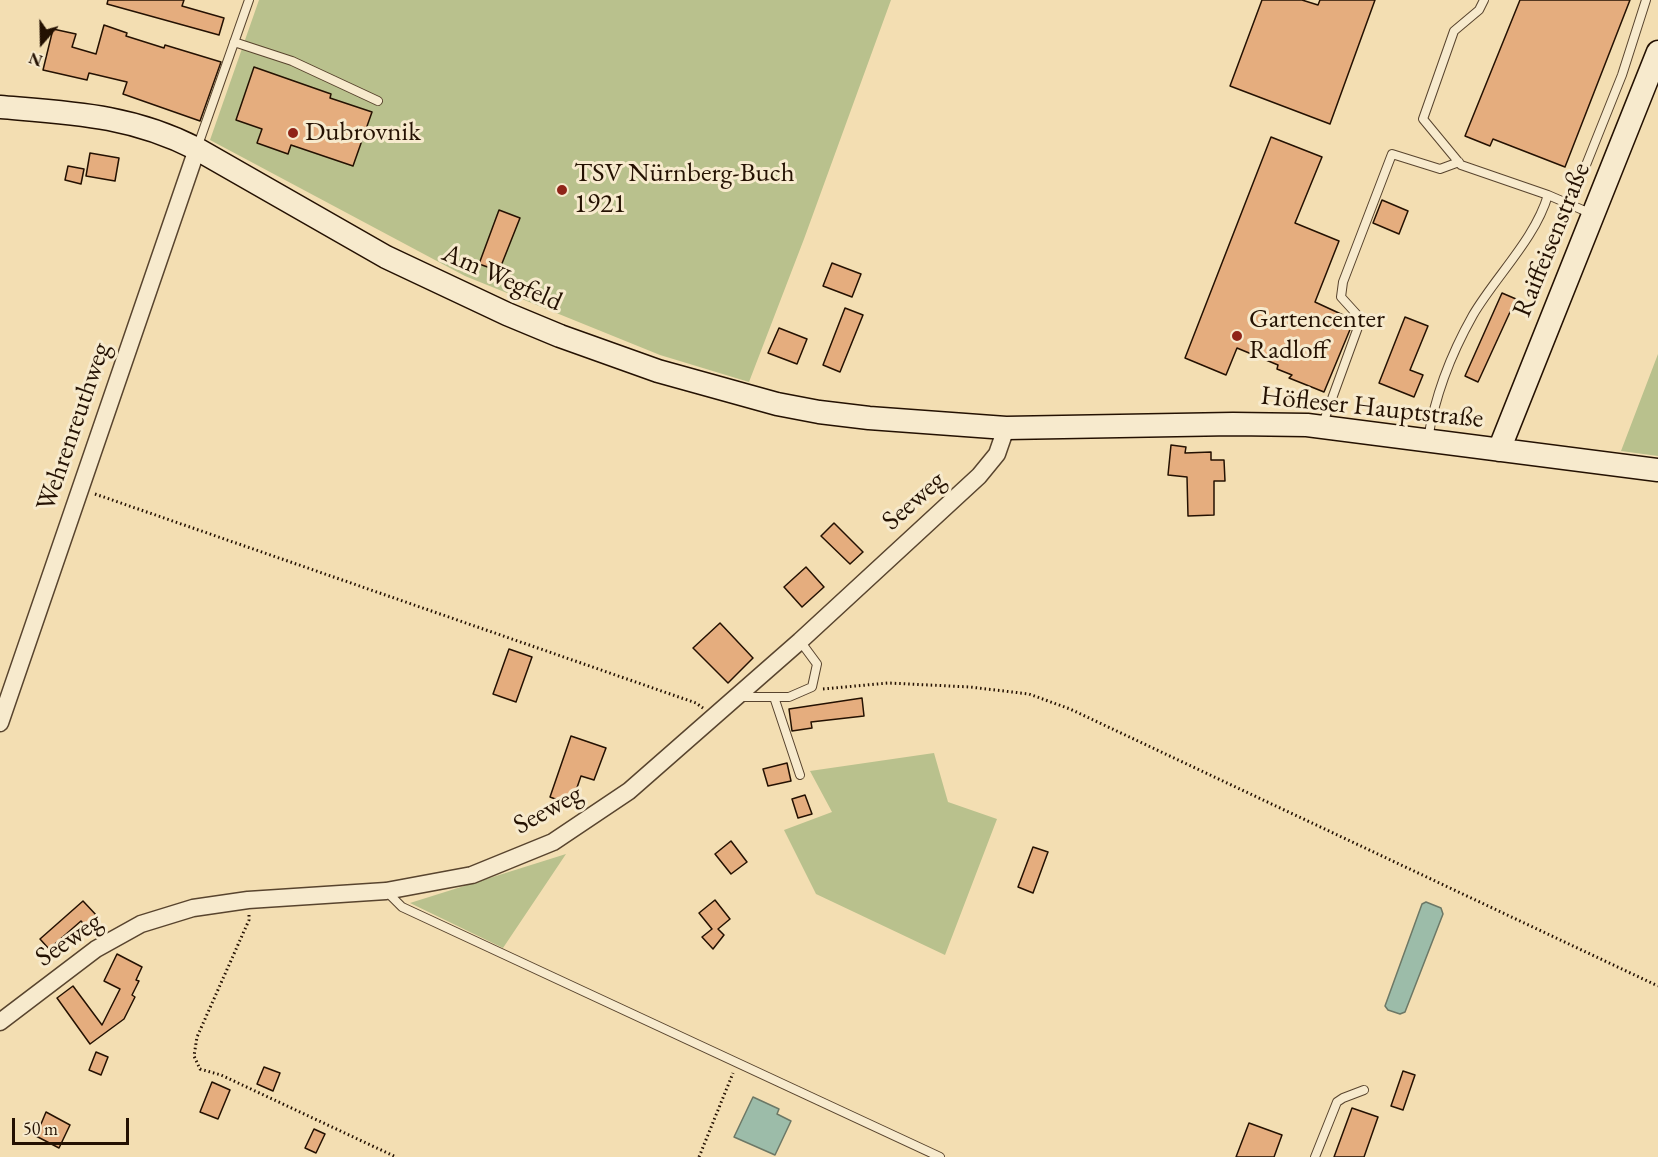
<!DOCTYPE html>
<meta charset="utf-8">
<style>
body{margin:0}
#map{position:relative;width:1658px;height:1157px;overflow:hidden;background:#f3deb2;font-family:"EB Garamond",serif}
canvas{display:block}
.north{position:absolute;left:12px;top:12px;width:60px;height:60px;-webkit-text-stroke:4px #f7eacd;paint-order:stroke;rotate:200deg;font-size:16px;font-weight:700;line-height:24px;text-align:center;color:#241102}
.north::after{content:'';display:block;margin:auto;width:21px;height:27px;background:#241102;clip-path:polygon(50% 0,100% 100%,50% 72%,0 100%)}
.scale{position:absolute;left:12px;top:1118px;width:117px;height:27px;box-sizing:border-box;border:3px solid #241102;border-top:0;padding-left:8px;font-size:18px;line-height:21px;white-space:nowrap;color:#241102;-webkit-text-stroke:4px #f7eacd;paint-order:stroke}
</style>
<div id="map">
<canvas width="1658" height="1157"></canvas>
<div class="north">N</div>
<div class="scale">50 m</div>
</div>
<script>
const g = document.querySelector('canvas').getContext('2d');
g.lineJoin = 'round';
function paint(path, color) { g.fillStyle = color; g.fill(path, 'evenodd'); }
function stroke(path, color, width, dash) { g.strokeStyle = color; g.lineWidth = width; g.lineCap = dash ? 'butt' : 'round'; g.setLineDash(dash || []); g.stroke(path); }
function label(font, color, halo, rows, align = 'center') {
  g.font = font + ' "EB Garamond",serif'; g.lineWidth = 6; g.setLineDash([]); g.textBaseline = 'middle'; g.strokeStyle = halo; g.fillStyle = color; for (const [text, x, y, turn = 0] of rows) {
    g.save(); g.translate(x, y); g.rotate((+turn || 0) * Math.PI / 180); g.textAlign = isNaN(turn) ? turn : align; if (halo) g.strokeText(text, 0, 0); g.fillText(text, 0, 0); g.restore();
  }
}
const green = new Path2D(`
 M259,0h632l-87,239 -55,143 -89,-27 -195,-79 -255,-136z
 M1658,354v102l-37,-5z
 M934,753l14,49 49,17 -52,136 -129,-61 -32,-64 48,-18 -22,-41z
 M566,854l-63,94 -93,-45z`);
const water = new Path2D(`
 M1426,902l15,6 2,6 -38,98 -5,2 -12,-4 -3,-4 37,-102z
 M753,1097l26,12 -2,5 14,7 -16,34 -41,-18z`);
const building = new Path2D(`
 M108,0h76l-2,6 42,12 -5,17 -112,-31z
 M1262,0h40l16,5 2,-5h55l-45,124 -100,-38z
 M1520,0h110l-65,167 -72,-28 -3,7 -25,-10z
 M104,25l23,8 -1,3 38,12 1,-3 56,17 -21,59 -77,-27 4,-12 -38,-9 -2,7 -44,-10 10,-41 23,5 -4,13 24,7z
 M254,67l77,27 -1,4 42,14 -19,54 -62,-21 -3,9 -31,-11 5,-14 -26,-9z
 M1271,137l51,20 -27,66 44,18 -24,61 39,18 -30,72 -35,-14 3,-3 -15,-6 1,-4 -41,-17 -11,27 -41,-17z
 M90,153l29,5 -4,23 -29,-5z
 M68,166l16,3 -3,15 -16,-4z
 M1382,200l26,11 -9,23 -26,-11z
 M499,210l21,8 -21,53 -20,-7z
 M832,263l29,11 -9,23 -29,-11z
 M1502,293l14,6 -38,83 -13,-6z
 M845,308l18,7 -23,57 -17,-7z
 M1405,317l23,9 -18,44 13,5 -9,22 -35,-14z
 M779,328l28,11 -10,25 -29,-11z
 M1171,445l15,2 -1,6 26,-1v8h13l1,21h-11v34l-26,1 -1,-39 -19,-2z
 M834,523l29,29 -13,12 -29,-28z
 M806,567l18,20 -22,20 -18,-20z
 M720,623l33,35 -25,25 -35,-35z
 M509,649l23,8 -16,45 -23,-8z
 M862,698l2,18 -53,6 1,6 -20,3 -3,-22z
 M571,736l35,12 -12,32 -13,-4 -10,29 -21,-8z
 M787,763l4,18 -23,5 -5,-17z
 M805,795l7,19 -14,4 -6,-19z
 M731,841l16,21 -16,12 -16,-20z
 M1033,847l15,5 -15,41 -15,-6z
 M715,900l15,19 -12,10 6,6 -11,14 -11,-12 10,-8 -13,-16z
 M83,901l15,16 -12,10 -5,-6 -32,28 -9,-10z
 M117,954l25,13 -6,13 3,1 -7,14 3,2 -11,22 -34,25 -33,-46 16,-12 29,39 18,-36 -16,-8z
 M96,1052l12,5 -7,18 -12,-5z
 M264,1067l16,6 -7,18 -16,-7z
 M1403,1071l12,4 -12,35 -12,-4z
 M212,1082l18,8 -12,29 -18,-7z
 M1352,1108l26,9 -14,40h-30z
 M46,1112l24,13 -11,23 -23,-12z
 M1249,1123l33,12 -8,22h-38z
 M314,1129l11,5 -9,19 -11,-5z`);
const path = new Path2D(`
 M95,494l601,209 7,5
 M823,689l65,-6 82,4 59,7 41,15 588,277
 M249,915v5l-52,117 -3,19 6,13 21,6 175,82
 M699,1157l34,-84`);
const lane = new Path2D(`
 M1484,0l-5,10 -25,21 -31,88 38,46 87,30 44,19
 M234,42l58,19 86,40
 M197,148l52,-148
 M1570,205l52,-130 24,-75
 M1322,426l39,-107 -20,-22 2,-15 49,-128 48,15 19,-7
 M1428,439c7,-44 23,-85 45,-124 23,-39 62,-76 75,-120
 M737,697h52l23,-10 5,-23 -17,-23
 M774,697l26,78
 M387,892l15,15 538,250
 M1315,1157l22,-55 6,-4 21,-8`);
const street = new Path2D(`
 M0,723l197,-574
 M0,1022l96,-73 45,-25 52,-16 55,-8 138,-9 86,-16 81,-33 76,-51 171,-150 179,-165 18,-22 9,-26`);
const secondary = new Path2D(`
 M0,107c72,6 131,8 197,42l189,108 121,57 53,22 98,35 119,33 42,8 50,6 137,10 227,-4 74,1 351,45
 M1499,450l159,-398`);
const markers = [
 [293,133,6,"#8f2418"],
 [562,190,6,"#8f2418"],
 [1237,336,6,"#8f2418"]
];
const poiNames = [
 ["Dubrovnik",305,133],
 ["TSV Nürnberg-Buch",574,174],
 ["1921",574,205],
 ["Gartencenter",1249,320],
 ["Radloff",1249,351]
];
const streetNames = [
 ["Raiffeisenstraße",1552,240,-68],
 ["Am Wegfeld",502,278,24],
 ["Höfleser Hauptstraße",1372,408,6],
 ["Wehrenreuthweg",74,427,-71],
 ["Seeweg",914,501,-42],
 ["Seeweg",548,810,-29],
 ["Seeweg",69,940,-35]
];
paint(green, '#b9c18d');
paint(water, '#9cbca9');
stroke(water, '#6c7866', 1.5);
paint(building, '#e5ad7e');
stroke(building, '#241102', 1.5);
stroke(lane, '#58442e', 10);
stroke(street, '#58442e', 19);
stroke(secondary, '#241102', 25);
stroke(path, '#241102', 3, [1.5, 3]);
stroke(lane, '#f7eacd', 8);
stroke(street, '#f7eacd', 16);
stroke(secondary, '#f7eacd', 22);
for (const [x, y, r, color] of markers) { const dot = new Path2D(); dot.arc(x, y, r, 0, 2 * Math.PI); g.fillStyle = color; g.fill(dot); stroke(dot, '#f7eacd', 2); }
label('27px', '#241102', '#f7eacd', poiNames, 'left');
label('27px', '#241102', '#f7eacd', streetNames);
</script>
